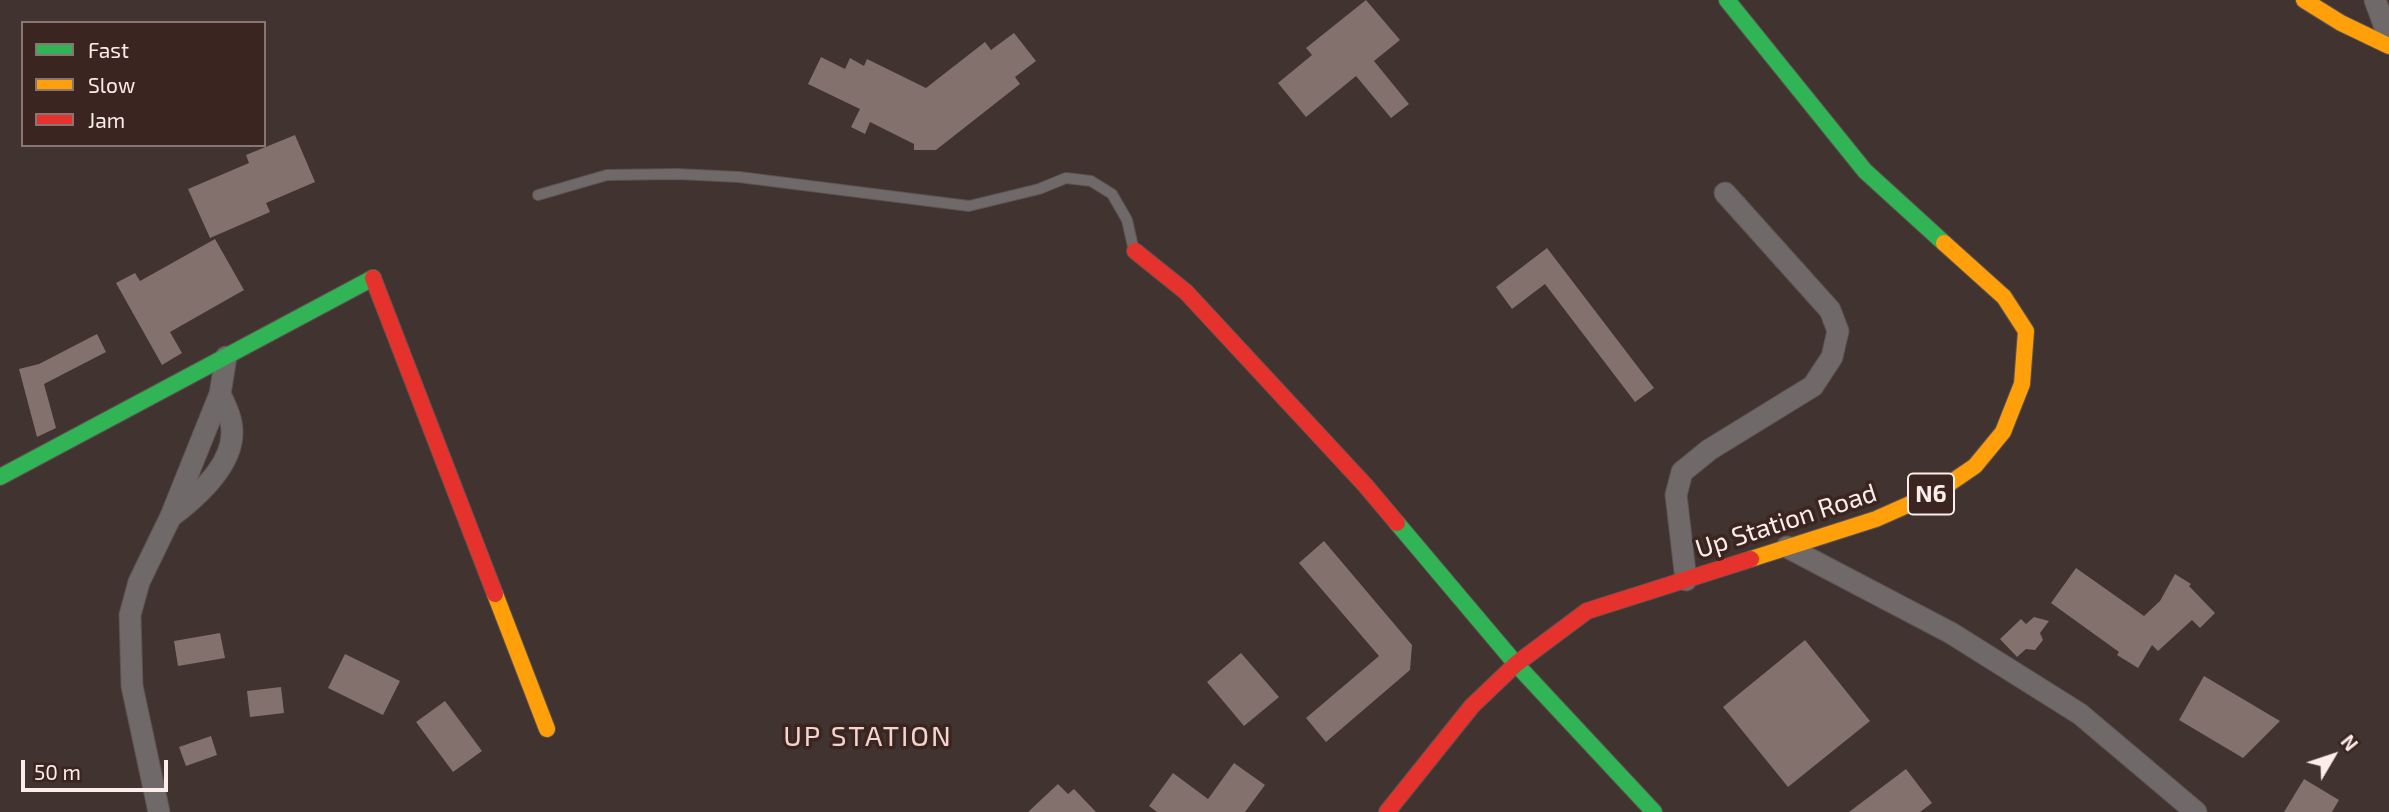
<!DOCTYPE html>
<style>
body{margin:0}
#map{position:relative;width:2389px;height:812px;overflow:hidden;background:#403330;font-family:"Exo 2",sans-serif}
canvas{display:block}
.legend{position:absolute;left:21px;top:21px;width:245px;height:126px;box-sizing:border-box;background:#3b2520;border:2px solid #897571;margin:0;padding:9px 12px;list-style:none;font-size:21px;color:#fdedea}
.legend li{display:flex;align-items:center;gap:14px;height:35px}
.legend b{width:35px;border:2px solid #897571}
.north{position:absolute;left:2298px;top:721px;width:70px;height:70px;-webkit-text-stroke:5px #3b2520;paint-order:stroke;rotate:51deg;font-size:19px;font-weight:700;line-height:28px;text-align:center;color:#fdedea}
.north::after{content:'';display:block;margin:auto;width:24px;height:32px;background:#fdedea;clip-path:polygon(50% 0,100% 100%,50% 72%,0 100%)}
.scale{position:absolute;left:21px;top:760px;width:147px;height:32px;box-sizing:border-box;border:4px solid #fdedea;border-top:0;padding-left:9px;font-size:21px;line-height:24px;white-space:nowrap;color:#fdedea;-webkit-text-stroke:5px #3b2520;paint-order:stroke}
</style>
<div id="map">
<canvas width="2389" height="812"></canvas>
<ul class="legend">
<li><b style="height:9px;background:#30b455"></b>Fast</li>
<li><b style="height:9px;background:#ff9f0a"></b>Slow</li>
<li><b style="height:9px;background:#e5322d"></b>Jam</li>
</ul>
<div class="north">N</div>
<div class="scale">50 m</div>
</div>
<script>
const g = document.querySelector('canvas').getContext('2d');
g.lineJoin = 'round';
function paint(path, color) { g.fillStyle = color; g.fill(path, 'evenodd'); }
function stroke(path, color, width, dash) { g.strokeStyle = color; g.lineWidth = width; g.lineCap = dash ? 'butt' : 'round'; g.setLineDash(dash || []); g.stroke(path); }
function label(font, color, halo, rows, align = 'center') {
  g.font = font + ' "Exo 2",sans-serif'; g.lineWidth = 7; g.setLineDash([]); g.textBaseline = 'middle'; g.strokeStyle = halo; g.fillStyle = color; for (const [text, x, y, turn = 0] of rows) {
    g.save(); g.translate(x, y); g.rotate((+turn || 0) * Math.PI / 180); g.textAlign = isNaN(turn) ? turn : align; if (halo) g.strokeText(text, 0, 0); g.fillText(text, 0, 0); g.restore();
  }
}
const building = new Path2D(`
 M1366,0l34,40 -26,21 35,43 -18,14 -35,-42 -50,41 -28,-34 34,-28 -6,-7z
 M1014,33l22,28 -21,16 5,7 -84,66h-22v-6l-44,-22 -5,12 -14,-7 9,-18 -52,-25 13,-27 24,12 5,-11 14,8 3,-7 59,29 59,-46 6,8z
 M295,135l20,47 -49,21 4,9 -60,26 -22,-49 61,-26 -3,-8z
 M215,239l29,51 -74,42 12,21 -20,12 -46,-82 19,-10 5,8z
 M1547,248l107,140 -19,14 -90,-118 -33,25 -16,-22z
 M97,334l9,18 -62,32 12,44 -19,9 -18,-68 20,-5z
 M1324,541l88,104 -2,25 -84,72 -20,-24 73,-62 -80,-93z
 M2076,568l68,48 16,-15 15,-27 16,10 -2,2 26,27 -15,15 -8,-8 -34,31 -6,-6 -14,23 -21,-13 2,-3 -68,-49z
 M2034,617l15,4 -9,12 3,7 -8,10 -9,-1 -9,8 -17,-18 21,-20 5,5z
 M220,633l5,25 -47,8 -4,-25z
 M1805,640l65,81 -82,66 -65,-80z
 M1241,653l38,44 -35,29 -37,-44z
 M345,654l55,27 -17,34 -55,-27z
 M2204,676l76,45 -37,37 -64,-38z
 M281,687l3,26 -34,4 -3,-26z
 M445,701l37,50 -29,21 -37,-50z
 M211,736l6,19 -31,11 -7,-19z
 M1234,763l31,22 -20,27h-88l-8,-6 24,-33 35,26z
 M1906,769l26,34 -12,9h-71z
 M2304,779l35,21 -7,12h-48z
 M1058,784l10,10 6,-5 22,23h-68z`);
const lane = new Path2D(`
 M538,195l69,-20 70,-1 62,3 230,29 70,-17 27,-11 25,3 21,13 15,26 7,31`);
const street = new Path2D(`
 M2375,0l14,38
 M173,515c25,-19 60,-50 59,-84 0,-13 -7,-26 -12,-37
 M1787,547l164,86 129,81 116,98
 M1686,580l-10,-85 6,-23 27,-22 104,-64 19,-29 6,-26 -8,-21 -105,-117
 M159,812l-27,-126 -2,-71 9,-33 32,-66 49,-122 6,-37`);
const fast = new Path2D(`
 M1727,0l138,171 79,72
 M0,477l373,-199
 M1397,523l119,141 138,148`);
const slow = new Path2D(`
 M2304,0l37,23 48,23
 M1751,559l125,-40 61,-27 38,-26 28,-34 19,-48 4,-53 -22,-34 -60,-54
 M495,594l52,135`);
const jam = new Path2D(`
 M1135,251l51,41 179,193 32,38
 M373,278l122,316
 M1387,812l85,-106 44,-42 71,-53 164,-52`);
const shields = [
 [1931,494,46]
];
const shieldNames = [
 ["N6",1931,494]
];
const streetNames = [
 ["Up Station Road",1786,521,-18]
];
const neighbourhoodNames = [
 ["UP STATION",868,737]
];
paint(building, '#83716d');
stroke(lane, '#5d524f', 12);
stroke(street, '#5d524f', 23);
stroke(fast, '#5d524f', 18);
stroke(slow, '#5d524f', 18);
stroke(jam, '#5d524f', 18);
stroke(lane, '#6f6969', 10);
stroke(street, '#6f6969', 21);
stroke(fast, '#30b455', 16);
stroke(slow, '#ff9f0a', 16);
stroke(jam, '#e5322d', 16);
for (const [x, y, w] of shields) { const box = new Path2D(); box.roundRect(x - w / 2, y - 20.5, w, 41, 5); g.fillStyle = '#3b2520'; g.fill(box); stroke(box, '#fdedea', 2); }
label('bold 24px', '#fdedea', null, shieldNames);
label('26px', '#fdedea', '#3b2520', streetNames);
g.letterSpacing = '2px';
label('28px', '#f3d5ce', '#3b2520', neighbourhoodNames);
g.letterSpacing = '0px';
</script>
